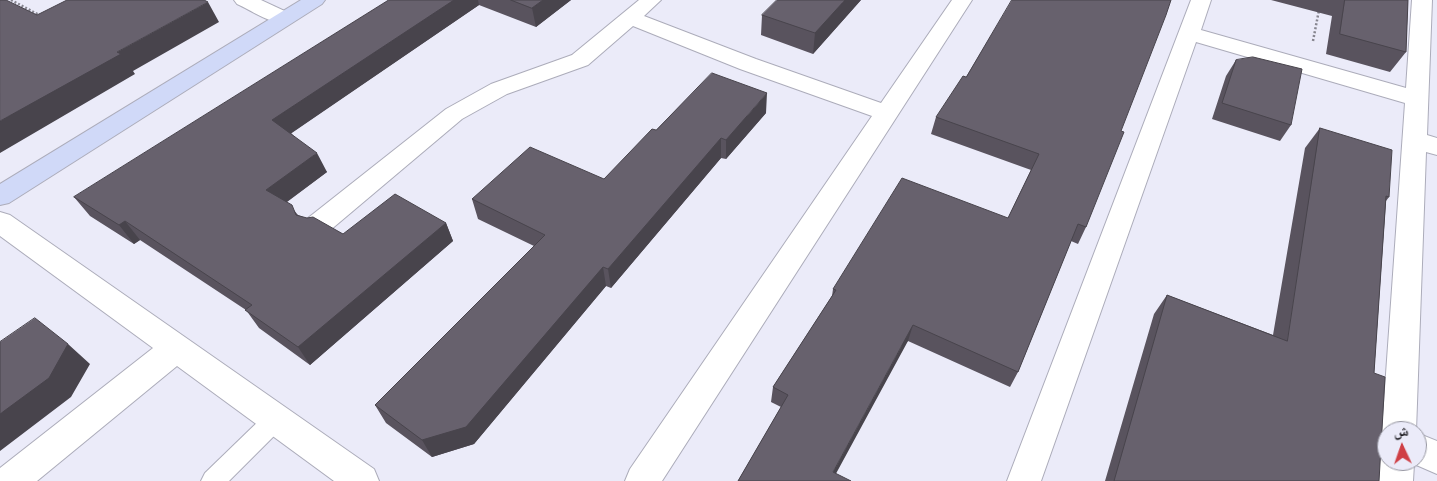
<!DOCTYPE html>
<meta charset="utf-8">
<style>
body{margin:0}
#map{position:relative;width:1437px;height:481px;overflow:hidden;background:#ebebf9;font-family:"Nunito Sans","Noto Naskh Arabic",sans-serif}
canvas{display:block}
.north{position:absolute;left:1377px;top:421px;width:50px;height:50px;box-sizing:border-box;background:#ebebf9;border:1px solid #9797a1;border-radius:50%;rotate:357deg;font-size:14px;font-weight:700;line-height:20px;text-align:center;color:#19181d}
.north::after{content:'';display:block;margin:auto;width:18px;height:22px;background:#cf3f45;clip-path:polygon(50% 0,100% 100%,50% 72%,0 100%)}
</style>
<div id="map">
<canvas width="1437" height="481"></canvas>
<div class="north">ش</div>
</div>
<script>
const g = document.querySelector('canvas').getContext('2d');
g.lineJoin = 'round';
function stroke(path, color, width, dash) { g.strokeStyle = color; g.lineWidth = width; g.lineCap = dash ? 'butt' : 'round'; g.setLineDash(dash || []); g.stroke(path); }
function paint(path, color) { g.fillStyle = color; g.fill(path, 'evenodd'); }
const path = new Path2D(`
 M11,0l30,16
 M1313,41l6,-31`);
const lane = new Path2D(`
 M275,410l8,3 3,7 -3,7 -54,54h-28l4,-8 62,-60z`);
const street = new Path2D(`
 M234,0h27l30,14 3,4 -3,4c-17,5 -38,-11 -54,-18z
 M639,0h22l-17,16 112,43 125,44 71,-103h20l-310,481h-37l5,-12 242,-353 -132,-47 -107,-43 -45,39 -81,29 -45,25 -134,113 -10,3 -10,-3 -4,-7 4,-7 138,-109 45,-25 81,-29z
 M1191,0h20l-10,30 205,58 6,-88h20l-5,135 10,3v17l-11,-3 -10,279h-29v10l-5,-10 23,-328 -209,-61 -155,439h-34z
 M0,212l10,3 364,254 5,12h-45l-157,-115 -140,115h-37v-13l153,-120 -153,-112z
 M1417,433l20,8v33l-23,-10 -1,17h-34l1,-20 5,-11 2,-1v12h30z`);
const secondary = new Path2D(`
 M301,0h24l-3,4 -313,199 -9,2v-21z`);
const wall = new Path2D(`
 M389,0h182l-35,27 -57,-22 -188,128 36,39 -40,30 11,13 45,19 103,-11 7,18 -143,124 -51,-37 -13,-18 -106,-70 -6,4 -44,-28 -16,-19z
 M861,0l-48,54 -52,-19 1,-20z
 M1271,0h137l-2,52 -16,20 -64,-18 6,-38z
 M1236,60l55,65 -11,16 -68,-22 14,-43z
 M766,113l-40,46 -5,-1 -110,130 -5,-2 -132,158 -42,13 -46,-34 -11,-18 159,-159 -56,-27 -6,-20 132,-20 52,-49z
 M936,117l185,14 -35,96 -8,17 -7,-3 -53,131 -8,15 -102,-46 -170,140 43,-74 -10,-5 2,-15 59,-91 1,-7 175,-71 23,-48 -100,-36z
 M1320,128l69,69 -3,4 -12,172 5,108h-274l49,-167 13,-19 106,40 32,-187z`);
const shadedWall = new Path2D(`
 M454,0h24l1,5 -196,134 -11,-19z
 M543,0h28l-35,27 -4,-19z
 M845,0h16l-48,54 2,-21z
 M208,2l11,20 -86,49 2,3 -135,79v-32l117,-69z
 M767,93l-1,20 -40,46v-19z
 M721,138v20l-110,130 -3,-19z
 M317,153l10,19 -50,37 -11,-19z
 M125,221l15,19 -6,4 -15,-19z
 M446,223l7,18 -143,124 -12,-18z
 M603,267l3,19 -132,158 -42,13 -10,-17z
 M913,325l-5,16 -76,140 1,-9z
 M68,344l22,20 -19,33 -71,54v-37z`);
const building = new Path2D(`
 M0,0h6l31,15 30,-15h137l4,2 -91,50 4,2 -121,67z
 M389,0h65l-182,120 45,33 -51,37 26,15 4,10 11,3 6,-1 30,17 52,-40 51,29 -148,124 -53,-37 7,-5 -127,-84 -6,4 -45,-28z
 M511,0h32l-11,8z
 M777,0h68l-30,33 -53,-18z
 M1012,0h159l-5,15 -45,116 3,1 -38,95 -8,-3 -60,148 -105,-47 -80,147 18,9h-113l50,-86 -15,-8 63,-97 -3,-1 69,-111 106,40 31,-64 -103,-37 27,-41 3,1z
 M1345,0h63l-2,52 -66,-18z
 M1253,57l49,12 -11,56 -69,-22 14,-43z
 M712,73l55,20 -41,47 -5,-2 -113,131 -5,-2 -137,160 -44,13 -47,-35 170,-170 -73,-36 58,-52 74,32 48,-50 4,1z
 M1320,128l72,22 -3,47 -3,-1 -12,177 11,4 -6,104h-265l53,-186 120,46z
 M35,318l33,26 -19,34 -49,36v-72z`);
stroke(lane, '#acacba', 2);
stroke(street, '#acacba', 2);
stroke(secondary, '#acacba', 2);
stroke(path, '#86858f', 2.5, [2, 2]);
paint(lane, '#fff');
paint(street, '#fff');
paint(secondary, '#d0d9f8');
paint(wall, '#59535e');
paint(shadedWall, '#48444c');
paint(building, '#67616d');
stroke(building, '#48444c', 1);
</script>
